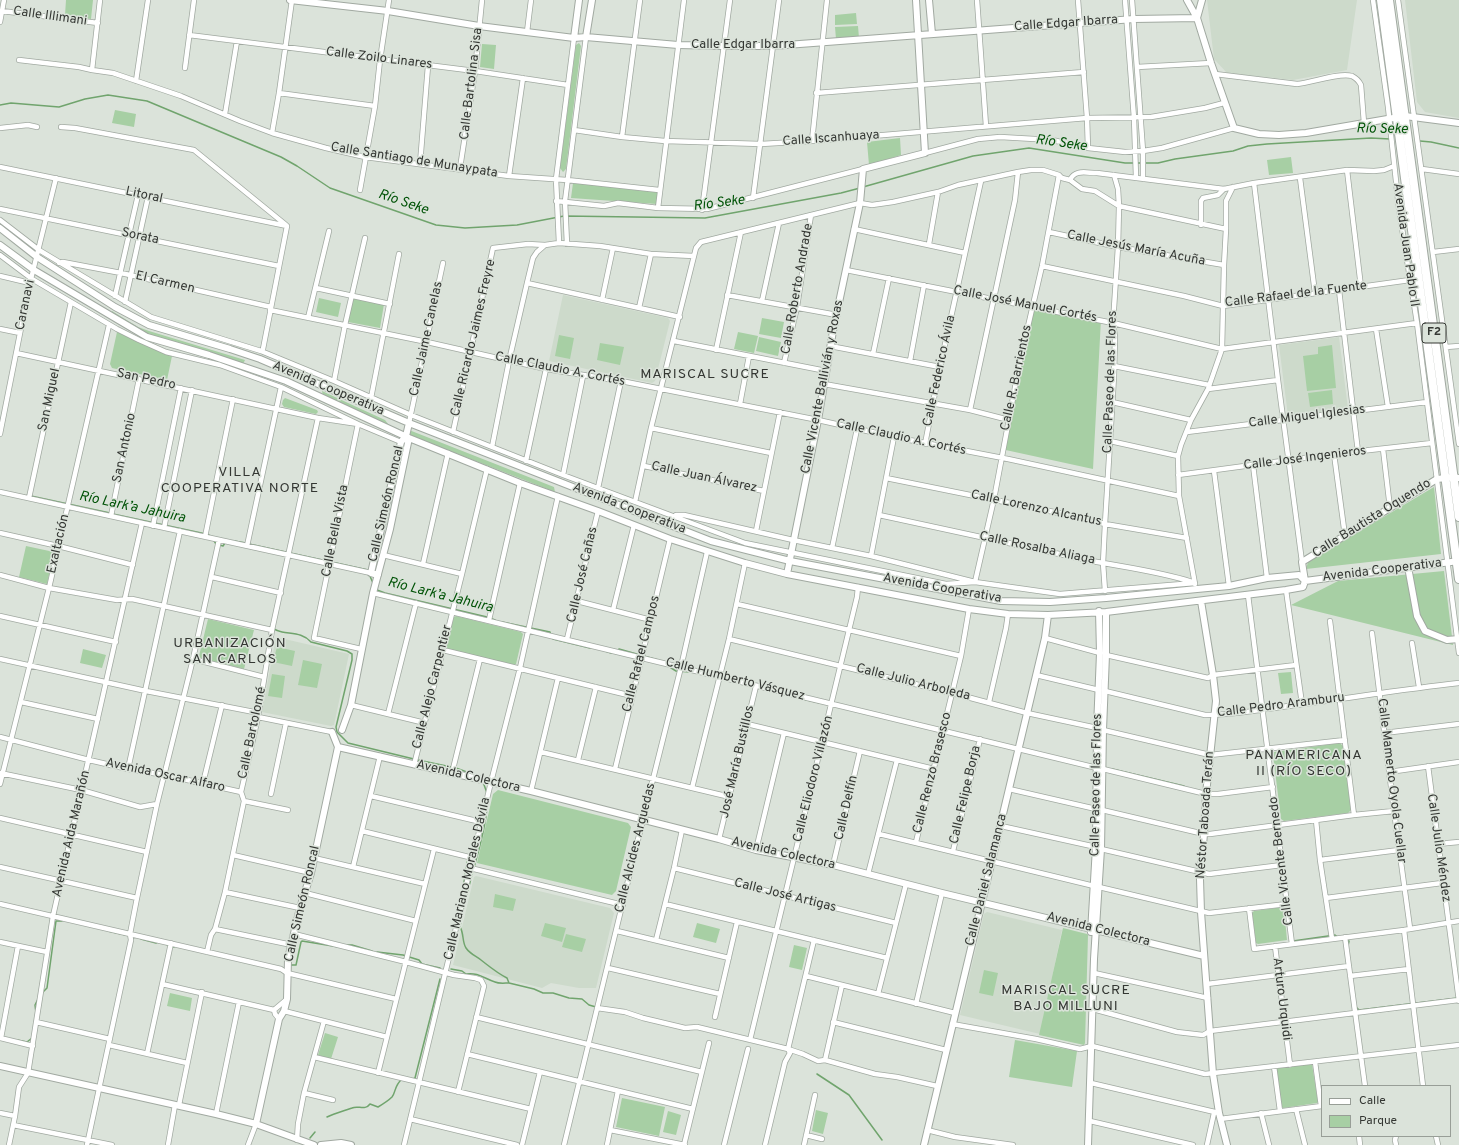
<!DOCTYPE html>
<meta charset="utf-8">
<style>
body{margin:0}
#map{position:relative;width:1459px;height:1145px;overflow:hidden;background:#dbe3da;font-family:Overpass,sans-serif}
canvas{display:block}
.legend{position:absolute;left:1321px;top:1085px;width:130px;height:52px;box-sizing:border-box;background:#dbe3da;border:1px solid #989e97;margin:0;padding:5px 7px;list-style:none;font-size:12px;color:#343733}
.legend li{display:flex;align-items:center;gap:8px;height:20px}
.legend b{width:20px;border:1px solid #989e97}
</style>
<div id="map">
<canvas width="1459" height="1145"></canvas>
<ul class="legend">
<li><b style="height:5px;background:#fff"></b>Calle</li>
<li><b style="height:11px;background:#a7cfa4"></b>Parque</li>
</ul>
</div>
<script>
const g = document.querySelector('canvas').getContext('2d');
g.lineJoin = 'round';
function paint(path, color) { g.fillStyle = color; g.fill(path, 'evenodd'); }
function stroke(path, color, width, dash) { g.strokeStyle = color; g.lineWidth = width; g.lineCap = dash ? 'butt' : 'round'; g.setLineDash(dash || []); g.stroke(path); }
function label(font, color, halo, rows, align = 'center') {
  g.font = font + ' Overpass,sans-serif'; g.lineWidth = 3; g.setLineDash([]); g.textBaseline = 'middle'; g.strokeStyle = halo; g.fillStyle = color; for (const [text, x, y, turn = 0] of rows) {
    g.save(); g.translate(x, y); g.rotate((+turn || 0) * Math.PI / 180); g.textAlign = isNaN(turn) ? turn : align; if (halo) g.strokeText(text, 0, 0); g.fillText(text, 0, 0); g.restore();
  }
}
const built = new Path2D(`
 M1207,0h150l-10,70 -54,10 -66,-7 -13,-14z
 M1405,0h54v118l-34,-6 -8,-10z
 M563,295l105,23 2,3 -15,60 -3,2 -103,-22z
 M1339,337l9,72 -60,7 -9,-71z
 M276,637l73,17 -15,71 -3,1 -69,-14z
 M476,876l134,32 4,5 -18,75h-17l-28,-5 -9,5 -89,-23 21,-88z
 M987,912l75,18 -22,104 -80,-19 24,-101z`);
const green = new Path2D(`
 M66,0h27l-2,19 -26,-4z
 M856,13l1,11 -22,1v-10z
 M858,26l1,12 -23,1 -1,-12z
 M579,43l2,3 -15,123 -3,3 -3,-4 16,-123z
 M482,44l14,1 -2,24 -14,-2z
 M115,110l21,4 -2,13 -22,-4z
 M900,138l1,17 -32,10 -2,-23z
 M1291,157l2,16 -24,2 -2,-15z
 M573,183l84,9v12l-86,-6z
 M319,298l22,5 -3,14 -22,-5z
 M352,298l32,6 -4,24 -32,-6z
 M1030,306l71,13 -8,150 -92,-20 20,-88z
 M112,311l26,16 11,4 96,29 -2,4 -96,-28 -37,-20z
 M762,318l22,4 -3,16 -22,-4z
 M117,332l55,24 -5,24 -55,-12 -2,-4z
 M738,332l20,4 -4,17 -20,-4z
 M559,335l15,3 -4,21 -15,-3z
 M759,337l22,5 -3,14 -22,-5z
 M600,343l24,4 -4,18 -23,-5z
 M1332,345l4,43 -29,3 -4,-35 15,-2v-7z
 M1332,390l1,14 -23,3 -2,-14z
 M322,391l63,29 7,9 -69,-33z
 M285,398l32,12 1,2 -2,2 -32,-7 -2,-3 1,-4z
 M409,430l145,57 1,5 -146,-57z
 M1434,487l7,67 -135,15 2,-7z
 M26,546l28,6 -7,32 -28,-7z
 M1444,571l9,74 -162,-40 47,-24z
 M456,616l65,16 2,2 -7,30 -2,1 -67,-16 -1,-2 8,-30z
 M208,619l46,11 -10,39 -44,-11 -1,-2z
 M277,647l18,4 -3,15 -19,-4z
 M83,649l23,6 -4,13 -22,-5z
 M303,660l19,4 -5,24 -19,-3z
 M1291,672l2,21 -12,1 -3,-21z
 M272,674l13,2 -3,22 -14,-2z
 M1340,743l3,3 8,64 -3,3 -64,8 -3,-2 -8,-64 1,-3z
 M498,790l130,33 3,4 -15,64 -4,4 -135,-32 16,-69z
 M495,894l21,5 -3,12 -20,-4z
 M1283,907l1,2 3,31 -29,4 -2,-1 -4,-30 2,-2z
 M545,923l21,5 -4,14 -21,-6z
 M697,923l23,6 -4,14 -23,-6z
 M1063,928l24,6 1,1 -3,108 -1,2 -45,-10z
 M566,934l20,5 -4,13 -20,-5z
 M794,945l13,3 -5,22 -13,-3z
 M984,970l14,3 -5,23 -14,-3z
 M170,993l22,5 -2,13 -23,-5z
 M325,1033l13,4 -7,22 -13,-4z
 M1015,1040l62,11 -5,36 -63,-10z
 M1312,1064l6,38 -1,1 -34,5 -2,-2 -5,-36 2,-2z
 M622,1098l43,9 -6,29 -43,-9z
 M816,1110l12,3 -5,21 -11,-3z
 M668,1111l13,4 -5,20 -13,-3z`);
const stream = new Path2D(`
 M0,105l11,-2 48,4 26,-8 23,-4 39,6 134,56 16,9 33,22 106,37 29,3 52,-3 47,-9 141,2 136,-25 19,-5
 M1420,141l11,1 28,6
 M1138,163h20l17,-4 58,-8 15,-5 19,-2 104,-6 19,1
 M863,187l110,-31 56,-8 96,15h9
 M31,496l79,17
 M113,514l93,20 5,2
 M213,539l3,5 7,2 2,-3
 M234,541l12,2
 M249,544l119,26
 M369,574l4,9
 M377,590l8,3 102,24 8,3
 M502,622l48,10 1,3
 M270,627c4,2 7,4 12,5 11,2 21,1 29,10l36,9 5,3v6l-16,67 1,5 11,11 70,17 38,8 24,9
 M553,639l37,9
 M605,651l6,2 2,-1
 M616,651l3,-2 39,11
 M668,666l8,5 15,1
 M698,669l26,6 40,11
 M773,692l47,11
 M1112,769l72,17
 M483,782l4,11
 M463,889l4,-27
 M466,896l1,-1c6,-29 18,-58 20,-88
 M465,900l-5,27c4,6 2,15 6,21 4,6 10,8 15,12 9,7 16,13 26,18l2,5 25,6 9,4h10l16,5 13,1 7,6 7,2
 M108,931l18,4
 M141,939l15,4 2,-1
 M1341,940l8,1 -1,5
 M1293,941l42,-6 3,2
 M165,944l9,3
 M346,945h6l20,6
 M377,952l26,3 16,5 3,4 18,4
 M291,965h5l5,-23 1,-1 37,6
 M451,969l11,2 4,3c12,-2 19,5 29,8 4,2 10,1 14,1
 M42,993l5,-5 9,-67h6
 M1356,1007l3,3 99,-12
 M36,1013l-1,-8 3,-6
 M17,1040l10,2 5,-4
 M817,1074l32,21 33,45
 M413,1079l2,-1 25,-99
 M327,1117c8,-4 17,-6 25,-9 6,-3 13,3 18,-4l8,3c5,-3 10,-6 14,-10 4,-5 2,-11 10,-18
 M310,1138l5,-6`);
const street = new Path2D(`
 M977,0l9,126
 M1078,0l9,118 1,30
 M1125,0l9,118 2,59
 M1132,0l11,151v28
 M1373,0l15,107 11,102 18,114 42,330
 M1398,0l61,444
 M2,11l96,12
 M0,22l4,-22
 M527,32l4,-32
 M189,35l286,36 93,14
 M19,60l60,7 13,3 21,3 68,23 59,25 32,12 54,15 39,9 144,19 58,4 92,10
 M1137,67l74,-4
 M185,68l9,-68
 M92,70l8,-70
 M1215,74l82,10c14,-1 42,-12 55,-8 4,2 7,5 9,9l3,38
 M136,81l12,-81
 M279,93l96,13
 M816,93l268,-21
 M225,114l12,-73
 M61,127l14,1 119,22 92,75
 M0,128l28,-3 9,2
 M574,130l48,7 43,4 96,3 51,-3 275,-23 64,-1 54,-9 19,-5
 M272,133l7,-40 13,-93
 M622,137l18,-137
 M812,141l15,-141
 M925,153l53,-14 22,-2 52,3 36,8 37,4 18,-1 19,-3 72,-20
 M420,164l8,-98
 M0,167l287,59
 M460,168l15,-97 7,-71
 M1422,169l37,5
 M1347,170l14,117
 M509,176l14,-98
 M1300,178l15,115
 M1070,180c5,-11 16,-7 27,-7l127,16 30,-6 93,-13 27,1 10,-1 10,-4
 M1254,183l24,197 24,182
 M360,190l15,-84 5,-46 9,-60
 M753,198l26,-198
 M556,201l48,5 14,-3 40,5 49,1 156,-40
 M658,208l26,-208
 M0,209l279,57
 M702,210l28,-210
 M0,220l39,30 112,67 110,34 73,30 77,34 152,60 182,68 201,41 29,-2 19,-83 26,-138 22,-95 17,-91
 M1201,225v-24l2,-3 15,-3 6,-6
 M854,229l111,24
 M1049,232l69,15 106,18
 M559,243l-3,-64 18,-141
 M567,244l-2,-43 21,-164
 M929,244l9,-52
 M1433,252l26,-3
 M0,255l32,24 85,50 22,11 27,12 54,13 61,22 77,37 -44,214 47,11
 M59,263l4,-1 58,11 150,34
 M1042,266l142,30 39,10 187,-26
 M846,270l267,53 109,26 195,-26
 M0,276l30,7
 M527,283l153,34
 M316,288l74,16
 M1339,290l19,162
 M727,295l110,20
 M115,296l23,-101
 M602,300l11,-52
 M762,301l17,-78
 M125,302l23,-105
 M639,308l12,-54
 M270,310l157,32 119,27 75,12 197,39 76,17 114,22 171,37
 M308,318l21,-87
 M0,329l20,4
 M1376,329l12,78
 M674,341l152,30
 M830,346l110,21
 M1446,347l13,-1
 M716,350l25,-118
 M261,351l2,-2 24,-123
 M16,353l302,65 40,6 43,18
 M873,354l16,-76
 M910,361l14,-76
 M784,363l13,-56 14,-92
 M1114,366l95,19
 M334,381l11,-56 20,-87
 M824,384l146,26 39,10
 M1208,389l70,-9
 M371,398l28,-144
 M1112,402l79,18
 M740,404l9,-48
 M970,410l45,-210 3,-28
 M409,423l34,-160
 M651,428l120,25
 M453,432l40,-184 35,-4 17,1
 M1187,432l240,-30
 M0,434l30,-151 26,-105
 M1110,441l68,15
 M925,444l15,-77 41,-186
 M492,447l17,-86 18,-78 6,-25 4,-6 8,-7 14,-2 41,3 51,8 43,2
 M1383,449l7,59
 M1334,454l11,82
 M526,461l20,-92
 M1253,465l14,113
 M644,466l120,25
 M1214,471l15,115
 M563,475l20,-99
 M1178,475l156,-21 98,-11
 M886,478l183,37 36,9 82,14
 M598,488l23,-107
 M0,492l371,81
 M29,498l42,-196
 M635,502l16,-74 45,-180 5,-6 159,-39 12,2 21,-3 45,-10 20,-7 60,-13 13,-2h12l16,5 3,3 8,2 12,9 13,2 24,15 107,23
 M676,515h8l109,25 78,16 104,26 85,12 135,-11
 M879,515c69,15 139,30 208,45 35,7 71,11 105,22
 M111,516l28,-137
 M153,526l28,-138
 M164,528l28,-138
 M756,531l24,-119
 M0,533l58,13 75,19
 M205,537l28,-138
 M247,546l34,-159
 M832,548l25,-119
 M383,555l79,19
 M871,556l23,-119
 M423,564l25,-111
 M0,575l49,13 68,12 15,-1 140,31
 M212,577l69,16
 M1195,584l-16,-88 -1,-40 3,-11 10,-25 17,-31 14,-40 2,-84 2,-36v-28l7,-14
 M1286,590l16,114
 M1105,591l-2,-28 2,-39 9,-148 1,-39 -2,-14 5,-76 1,-41 -1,-17 -4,-14
 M373,593l724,175
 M1248,595l44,349
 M577,601l74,19
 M737,604l224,52
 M613,610l21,-85
 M0,616l116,26
 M489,620l31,-137
 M1330,621l24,194
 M1372,633l22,178 16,117
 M1045,638l55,15
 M567,639l31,-128
 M729,639l223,54 75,20 70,15
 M1412,643l7,44
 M443,650l189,46
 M1106,655l102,23 5,-3 83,-10
 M0,659l146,32 108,21 4,5 74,15
 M193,659l71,18
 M1036,675l63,15
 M1105,691l100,24c30,0 61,-6 91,-10 54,-7 108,-16 163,-22
 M21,702l77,17
 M989,702l17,-74 2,-14
 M351,705l74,18
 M388,714l28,-111
 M747,724l187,45
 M1103,730l107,25 135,-15
 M1384,733l75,-9
 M0,737l89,23 39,9 37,6 76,17
 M541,752l189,45
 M578,760l18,-73
 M414,765l48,-191 25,-105
 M1428,766l31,235
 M128,769l52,-238
 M615,769l55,-230
 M1103,769l103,25h12l55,-7
 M1389,772l70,-10
 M0,773l81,17 59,17 17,-3
 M452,773l28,-114
 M203,783l19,-78
 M0,784l49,-196 60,-263
 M692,788l37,-149 16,-76
 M1009,789l87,20
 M531,791l27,-113
 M271,794l15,-71
 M371,796l110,26
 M244,801l44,9
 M1102,810l102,24h6l144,-19 40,-4
 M0,818l147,34
 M1316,820l4,40 12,79
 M1001,826l95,21
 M362,831l111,27
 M879,834l215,52
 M719,839l37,-153
 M916,842l45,-186 8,-47
 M1437,844l22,-2
 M1101,849l108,25 73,-9
 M756,850l28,-117
 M953,851l27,-112
 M233,855l78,18
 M314,858l111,26
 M1320,860l79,-10
 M833,865l27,-114
 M0,867l137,31
 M353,867l27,-111
 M470,868l153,37
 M674,868l222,55
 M868,874l29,-114
 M1099,887l110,26 78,-9
 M225,892l75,16
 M305,893l111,28
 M1326,898l116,-15
 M0,904l281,65 6,4 109,26
 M665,904l222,54
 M1249,908l5,41 150,-19 55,-9
 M215,929l77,16
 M1404,930l19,156
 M617,931l112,27
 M294,934l112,28 48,13 21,3 6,2 3,6 -26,106
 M1345,937l20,149
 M656,940l18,-72 8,-38
 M0,942l47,10
 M1275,946l15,119
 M207,952l4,-17 4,-6 10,-37 19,-91 -3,-9 17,-75 14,-87 46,-212
 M608,968l112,26
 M1094,973l114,25
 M806,976l149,37
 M1350,976l59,-7
 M162,984l112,26
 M1207,984l142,-18
 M878,994l28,-110
 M916,1004l26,-111
 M597,1008l28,4 18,6 42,10 12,-1 91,22 15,5 15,7 7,-1 50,14 22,3 40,9
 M1093,1009l84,23 26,3 7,-4 249,-31
 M284,1011l103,26
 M476,1017l226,55
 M715,1017l22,-95
 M279,1019l-4,-5 -1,-4 13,-11
 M36,1022l74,17
 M833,1022l113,28
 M952,1024l84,15 44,10 12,-3 113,28 254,-29
 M0,1038l33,8
 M1,1038l17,-92
 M750,1040l107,-443 1,-10
 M109,1045l78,18
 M147,1054l24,-111
 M467,1054l226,55
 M314,1057l217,52
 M825,1060l17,-75
 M1315,1062l6,44
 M1274,1066l6,45
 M378,1073l56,-224
 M1091,1083l128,30
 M304,1093l29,7
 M179,1105l23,-113
 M1296,1109l9,36
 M0,1113l15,3
 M1261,1113l8,32
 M216,1114l23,-112
 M410,1119l107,26
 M1220,1119l102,-13
 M1090,1121l103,24
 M13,1125l99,20
 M610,1130l75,15
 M927,1130l28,7 58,8
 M806,1135l16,4
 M1359,1136l1,9
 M1436,1136l2,9
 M297,1140l1,-16 6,-31 20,-72
 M9,1145l6,-29 4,-29 9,-14 25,-157 89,-393
 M87,1145l44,-205 -1,-6 7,-36 20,-94 36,-145 26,-119
 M168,1145l7,-40
 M248,1145l8,-21
 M404,1145l87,-363 29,-114 38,-172
 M522,1145l18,-73
 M564,1145l79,-326 38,-152 26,-115
 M607,1145l11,-54
 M684,1145l25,-102
 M724,1145l24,-96
 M765,1145l20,-83 5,-9 -2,-4 26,-109
 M804,1145l11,-50
 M1207,1145l7,-32
 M1396,1145l-1,-5 1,-4`);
const secondary = new Path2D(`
 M290,0l98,11 91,15 95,12 12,-1 92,8 46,1h49l361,-27 63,-1
 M929,0l3,34
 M1187,0l10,18 14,45 23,65 25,6 20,1 27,-2 99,-17 54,7
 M1197,18l5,-18
 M586,37l6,-37
 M574,38l5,-38
 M0,228l37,29 78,50 34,18 81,24 30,10 149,64 302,118 79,20 211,40 49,1 56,-4 91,-9 32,-3 38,-8 32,-3 6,6
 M0,245l34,25 113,67 62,18 77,26 123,57 111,45 78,28 72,28 75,24 42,11 182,35 39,5 40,1 58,-3 180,-22 17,-3 2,-6
 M1408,567l9,49 8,15 22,9 12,-1
 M787,574l31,-154 15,-89 27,-128 3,-34 62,-16 -9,-153
 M378,575l-7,-2 30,-131 5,-6 3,-13
 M1305,581l-3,-19 135,-83 17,-2 5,1
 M1305,581l154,-20
 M1201,601l12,74 3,26 -10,93 -2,40 -4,45 1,33 12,162 6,39 8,32
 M342,730l9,-25 22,-112 17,-64 19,-91
 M338,747l193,44 188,48 37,11 77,15 109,28 262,63
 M1091,932l5,-85 1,-119 3,-75 -1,-42
 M0,1066l216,48 40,10 58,21
 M256,1124l23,-105 5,-8 3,-12 1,-40 12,-51 11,-35 27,-126 -6,-15
 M321,1145l20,-2 10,2
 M924,1145l121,-507 3,-23
 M1088,1145l6,-186 7,-110 2,-119 3,-75v-43`);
const highway = new Path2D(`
 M1381,0l78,579
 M1389,0l70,517`);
const shields = [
 [1434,333,24]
];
const shieldNames = [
 ["F2",1434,333]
];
const streetNames = [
 ["Calle Illimani",50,17,8],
 ["Calle Edgar Ibarra",1066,24,-4],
 ["Calle Edgar Ibarra",743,45],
 ["Calle Zoilo Linares",379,59,7],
 ["Calle Bartolina Sisa",472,84,-83],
 ["Calle Iscanhuaya",831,139,-4],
 ["Calle Santiago de Munaypata",414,161,9],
 ["Litoral",144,196,12],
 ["Sorata",140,237,12],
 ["Avenida Juan Pablo II",1405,245,82],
 ["Calle Jesús María Acuña",1136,249,11],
 ["El Carmen",165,283,13],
 ["Calle Roberto Andrade",798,289,-80],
 ["Calle Rafael de la Fuente",1296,295,-7],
 ["Caranavi",26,305,-78],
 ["Calle José Manuel Cortés",1025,305,11],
 ["Calle Ricardo Jaimes Freyre",474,338,-77],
 ["Calle Jaime Canelas",427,339,-78],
 ["Calle Claudio A. Cortés",560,370,11],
 ["Calle Federico Ávila",940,371,-78],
 ["Calle R. Barrientos",1017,378,-78],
 ["San Pedro",146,380,12],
 ["Calle Paseo de las Flores",1111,382,-88],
 ["Calle Vicente Ballivián y Roxas",823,387,-79],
 ["Avenida Cooperativa",328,389,23],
 ["San Miguel",50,400,-78],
 ["Calle Miguel Iglesias",1307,417,-7],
 ["Calle Claudio A. Cortés",901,438,12],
 ["San Antonio",125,448,-78],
 ["Calle José Ingenieros",1305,459,-7],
 ["Calle Juan Álvarez",704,478,12],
 ["Calle Simeón Roncal",387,504,-77],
 ["Avenida Cooperativa",629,509,21],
 ["Calle Lorenzo Alcantus",1036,509,12],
 ["Calle Bautista Oquendo",1372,519,-32],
 ["Calle Bella Vista",336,531,-79],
 ["Exaltación",59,544,-77],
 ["Calle Rosalba Aliaga",1037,549,12],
 ["Avenida Cooperativa",1382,571,-7],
 ["Calle José Cañas",583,575,-77],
 ["Avenida Cooperativa",942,589,10],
 ["Calle Rafael Campos",642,654,-76],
 ["Calle Humberto Vásquez",735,680,14],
 ["Calle Julio Arboleda",913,683,14],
 ["Calle Alejo Carpentier",433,687,-76],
 ["Calle Pedro Aramburu",1281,706,-7],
 ["Calle Bartolomé",253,733,-78],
 ["José María Bustillos",738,762,-77],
 ["Calle Renzo Brasesco",933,773,-76],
 ["Avenida Oscar Alfaro",165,776,12],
 ["Avenida Colectora",468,777,13],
 ["Calle Eliodoro Villazón",814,779,-76],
 ["Calle Mamerto Oyola Cuellar",1391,781,83],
 ["Calle Paseo de las Flores",1097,785,-89],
 ["Calle Felipe Borja",966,795,-77],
 ["Calle Delfín",847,808,-77],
 ["Néstor Taboada Terán",1206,815,-86],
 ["Avenida Aida Marañón",72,834,-77],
 ["Calle Alcides Arguedas",636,848,-76],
 ["Calle Julio Méndez",1438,848,82],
 ["Avenida Colectora",783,854,13],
 ["Calle Vicente Bernedo",1282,861,-97],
 ["Calle Mariano Morales Dávila",468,879,-77],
 ["Calle Daniel Salamanca",987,880,-76],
 ["Calle José Artigas",785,896,14],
 ["Calle Simeón Roncal",303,904,-77],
 ["Avenida Colectora",1098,930,14],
 ["Arturo Urquidi",1281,999,83]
];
const waterNames = [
 ["Río Seke",1382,130,1],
 ["Río Seke",1061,144,8],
 ["Río Seke",403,203,19],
 ["Río Seke",719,204,-7],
 ["Río Lark’a Jahuira",132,508,12],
 ["Río Lark’a Jahuira",440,596,14]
];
const neighbourhoodNames = [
 ["MARISCAL SUCRE",705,375],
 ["VILLA",240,473],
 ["COOPERATIVA NORTE",240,489],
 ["URBANIZACIÓN",230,644],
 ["SAN CARLOS",230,660],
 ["PANAMERICANA",1304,756],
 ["II (RÍO SECO)",1304,772],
 ["MARISCAL SUCRE",1066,991],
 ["BAJO MILLUNI",1066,1007]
];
paint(built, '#cddacb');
paint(green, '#a7cfa4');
stroke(stream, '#70a46d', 1.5);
stroke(street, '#a1a9a1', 6);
stroke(secondary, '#a1a9a1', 8);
stroke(highway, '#a1a9a1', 10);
stroke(street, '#fff', 4.5);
stroke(secondary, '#fff', 6);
stroke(highway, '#fff', 8);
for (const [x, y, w] of shields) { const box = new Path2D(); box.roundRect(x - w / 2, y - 10, w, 20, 3); g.fillStyle = '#dbe3da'; g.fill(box); stroke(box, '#343733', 1); }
label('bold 12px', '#343733', null, shieldNames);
label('13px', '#343733', '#dbe3da', streetNames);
label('italic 14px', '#015307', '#dbe3da', waterNames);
g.letterSpacing = '1px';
label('14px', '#343733', '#dbe3da', neighbourhoodNames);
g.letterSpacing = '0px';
</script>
